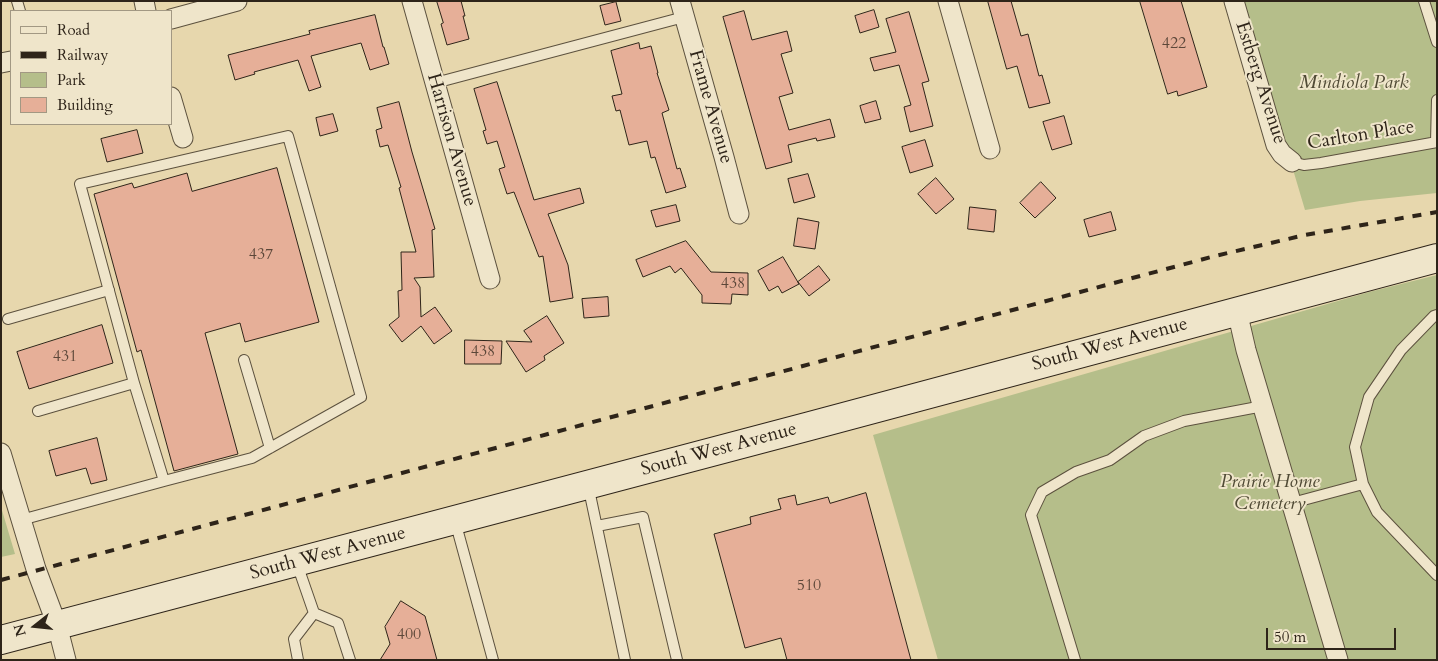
<!DOCTYPE html>
<style>
body{margin:0}
#map{position:relative;width:1438px;height:661px;overflow:hidden;background:#e7d7ad;font-family:Cardo,serif}
canvas{display:block}
.frame{position:absolute;inset:0;border:2px solid #2e2419;pointer-events:none}
.legend{position:absolute;left:10px;top:10px;width:162px;height:115px;box-sizing:border-box;background:#efe5ca;border:1px solid #a29883;margin:0;padding:6px 9px;list-style:none;font-size:15px;color:#2e2419}
.legend li{display:flex;align-items:center;gap:10px;height:25px}
.legend b{width:25px;border:1px solid #a29883}
.north{position:absolute;left:10px;top:601px;width:50px;height:50px;-webkit-text-stroke:4px #efe5ca;paint-order:stroke;rotate:254deg;font-size:14px;font-weight:700;line-height:20px;text-align:center;color:#2e2419}
.north::after{content:'';display:block;margin:auto;width:18px;height:22px;background:#2e2419;clip-path:polygon(50% 0,100% 100%,50% 72%,0 100%)}
.scale{position:absolute;left:1266px;top:628px;width:130px;height:22px;box-sizing:border-box;border:2px solid #2e2419;border-top:0;padding-left:6px;font-size:15px;line-height:18px;white-space:nowrap;color:#2e2419;-webkit-text-stroke:4px #efe5ca;paint-order:stroke}
</style>
<div id="map">
<canvas width="1438" height="661"></canvas>
<div class="frame"></div>
<ul class="legend">
<li><b style="height:6px;background:#efe5ca"></b>Road</li>
<li><b style="height:6px;background:#2e2419"></b>Railway</li>
<li><b style="height:14px;background:#b5be8a"></b>Park</li>
<li><b style="height:14px;background:#e6af98"></b>Building</li>
</ul>
<div class="north">N</div>
<div class="scale">50 m</div>
</div>
<script>
const g = document.querySelector('canvas').getContext('2d');
g.lineJoin = 'round';
function paint(path, color) { g.fillStyle = color; g.fill(path, 'evenodd'); }
function stroke(path, color, width, dash) { g.strokeStyle = color; g.lineWidth = width; g.lineCap = dash ? 'butt' : 'round'; g.setLineDash(dash || []); g.stroke(path); }
function label(font, color, halo, rows, align = 'center') {
  g.font = font + ' Cardo,serif'; g.lineWidth = 4; g.setLineDash([]); g.textBaseline = 'middle'; g.strokeStyle = halo; g.fillStyle = color; for (const [text, x, y, turn = 0] of rows) {
    g.save(); g.translate(x, y); g.rotate((+turn || 0) * Math.PI / 180); g.textAlign = isNaN(turn) ? turn : align; if (halo) g.strokeText(text, 0, 0); g.fillText(text, 0, 0); g.restore();
  }
}
const green = new Path2D(`
 M1243,1h194v192l-77,8 -55,9z
 M1437,275v385h-499l-65,-225 496,-143z
 M1,507l14,47 -14,3z`);
const building = new Path2D(`
 M437,1h24l4,15h-2l6,23 -22,6 -6,-21 2,-1z
 M988,1h23l10,35 7,-2 11,42 3,-1 8,28 -21,5 -12,-42 -10,3z
 M1140,1h41l26,86 -29,9 -1,-5 -9,3z
 M616,2l5,19 -16,4 -5,-19z
 M874,10l5,17 -19,6 -5,-17z
 M744,11l8,29 35,-9 5,20 -11,3 12,39 -14,4 10,33 41,-11 5,18 -18,4 -1,-3 -28,7 4,17 -26,7 -43,-152z
 M909,12l20,69 -7,2 11,43 -23,6 -6,-25 7,-2 -12,-40 -25,6 -4,-13 26,-6 -10,-33z
 M375,15l8,32h1l5,17 -19,6 -9,-27 -50,13 10,31 -12,4 -11,-31 -44,12 1,2 -20,6 -7,-25 82,-21 -1,-3z
 M639,43l1,6 11,-3 7,27h-1l12,37 -7,3 15,56 3,-1 6,19 -20,6 -11,-36 -4,1 -4,-17 -18,4 -9,-35 -4,1 -4,-15 10,-2 -11,-43z
 M497,82l37,118 46,-12 4,15 -36,11 20,51 5,33 -23,4 -7,-46 -4,1 -25,-65 -7,2 -8,-25 6,-2 -8,-26 -10,3 -4,-13 3,-1 -12,-41z
 M876,101l5,18 -16,4 -5,-17z
 M399,102l13,50 23,77 -3,1 2,47 -20,1 6,9 1,30 14,-10 17,24 -18,13 -13,-18 -19,16 -13,-17 10,-8 -1,-26 4,-1 -1,-38h15l-17,-64 2,-1 -13,-42 -8,2 -4,-17 6,-2 -5,-20z
 M333,114l5,17 -18,5 -4,-18z
 M1064,116l8,28 -20,6 -9,-28z
 M137,130l6,23 -36,9 -6,-23z
 M925,140l8,26 -23,7 -8,-26z
 M277,168l42,154 -74,20 -5,-19 -35,10 33,121 -64,17 -33,-121 -4,2 -43,-158 38,-11 2,5 53,-15 5,18z
 M808,174l7,23 -21,6 -6,-24z
 M936,178l18,21 -18,15 -18,-20z
 M1041,182l15,16 -21,20 -15,-15z
 M676,205l4,16 -24,6 -5,-16z
 M970,207l26,3 -2,22 -26,-3z
 M1111,212l5,18 -27,7 -5,-17z
 M798,218l21,4 -4,27 -21,-3z
 M686,241l25,31 37,1v22l-16,-1 -1,10 -29,-1v-8l-21,-27 -6,5 -5,-7 -27,11 -7,-17z
 M783,257l16,27 -17,9 -4,-7 -9,5 -11,-20z
 M819,266l11,14 -21,16 -11,-14z
 M608,297l1,19 -25,2 -2,-19z
 M547,316l17,27 -20,13 1,4 -19,12 -20,-31 26,1 -8,-11z
 M102,325l11,38 -84,26 -12,-37z
 M465,340l37,1 -1,23h-36z
 M97,438l10,42 -16,4 -5,-16 -30,8 -7,-25z
 M866,493l45,167h-124l-6,-22 -36,10 -31,-114 37,-10 -1,-7 31,-8 -3,-10 17,-4 2,10 31,-8 2,6z
 M401,601l24,15 12,44h-57l10,-16 -5,-17z`);
const lane = new Path2D(`
 M17,1l3,10
 M1424,1l13,41
 M435,83l249,-66
 M1436,142l1,-42
 M1292,162l12,3 17,-2 116,-21
 M8,319l101,-29
 M244,360l26,88
 M134,383l-54,-199 208,-48 73,261 -109,61 -88,23
 M1363,484l-8,-37 14,-50 32,-47 33,-34 3,-1
 M588,485l37,175
 M1292,503l71,-19 14,28 60,63
 M21,520l143,-39 -30,-98 -96,28
 M455,521l38,139
 M597,526l46,-9 34,143
 M297,564l17,49 24,10 12,37
 M298,660l-4,-21 20,-26
 M1075,660l-44,-145 11,-23 34,-20 34,-12 34,-24 40,-15 79,-15`);
const street = new Path2D(`
 M144,1l2,10
 M412,1l78,278
 M680,1l44,156 15,57
 M948,1l42,148
 M1234,1l42,144 6,9 10,8
 M171,19l66,-18
 M1,63l10,-2
 M171,97l12,41
 M1237,311l9,39 92,310
 M1,453l35,116 21,56 9,35`);
const secondary = new Path2D(`
 M1,640l809,-214 627,-168`);
const rail = new Path2D(`
 M1,580l1214,-324 90,-21 132,-23`);
const numberNames = [
 ["422",1174,44],
 ["437",261,255],
 ["438",733,284],
 ["438",483,352],
 ["431",65,357],
 ["510",809,586],
 ["400",409,635]
];
const streetNames = [
 ["Estberg Avenue",1260,83,72],
 ["Frame Avenue",710,107,74],
 ["Carlton Place",1361,136,-9],
 ["Harrison Avenue",451,140,74],
 ["South West Avenue",1110,345,-15],
 ["South West Avenue",719,450,-15],
 ["South West Avenue",328,554,-15]
];
const parkNames = [
 ["Mindiola Park",1354,84],
 ["Prairie Home",1270,483],
 ["Cemetery",1270,505]
];
paint(green, '#b5be8a');
paint(building, '#e6af98');
stroke(building, '#2e2419', 1);
stroke(lane, '#5c513e', 12);
stroke(street, '#5c513e', 21);
stroke(secondary, '#2e2419', 30);
stroke(lane, '#efe5ca', 10);
stroke(street, '#efe5ca', 19);
stroke(secondary, '#efe5ca', 28);
stroke(rail, '#2e2419', 4, [9, 9]);
label('16px', '#5c4739', null, numberNames);
label('19px', '#2e2419', '#efe5ca', streetNames);
label('italic 19px', '#504a35', '#efe5ca', parkNames);
</script>
